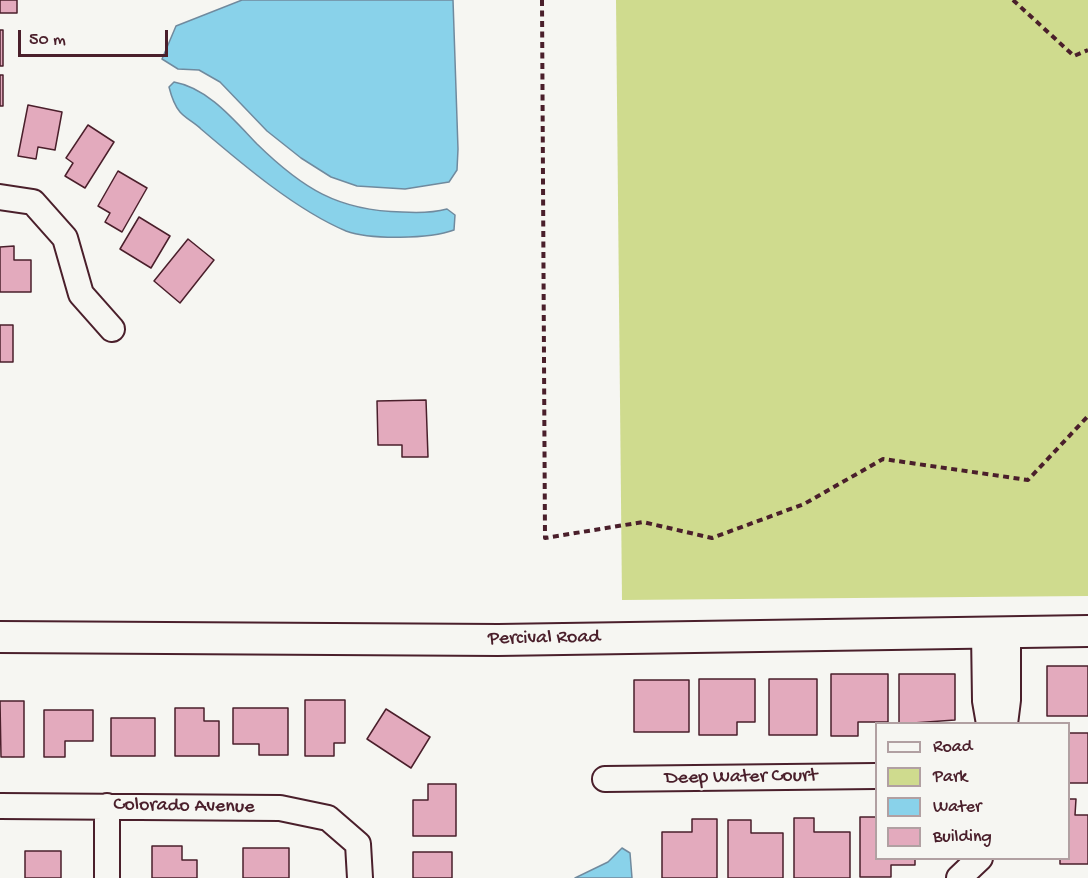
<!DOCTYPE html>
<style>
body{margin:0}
#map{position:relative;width:1088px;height:878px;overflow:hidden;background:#f6f6f2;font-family:"Gochi Hand",sans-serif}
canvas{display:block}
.legend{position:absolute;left:875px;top:722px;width:195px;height:138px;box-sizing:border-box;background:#f6f6f2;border:2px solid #b1a0a2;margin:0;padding:8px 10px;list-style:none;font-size:18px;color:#4a1f2b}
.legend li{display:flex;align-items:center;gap:12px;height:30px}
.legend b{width:30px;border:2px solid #b1a0a2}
.scale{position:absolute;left:18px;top:30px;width:150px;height:27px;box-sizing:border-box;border:3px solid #4a1f2b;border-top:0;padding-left:8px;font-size:18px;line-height:21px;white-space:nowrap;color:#4a1f2b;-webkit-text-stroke:4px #f6f6f2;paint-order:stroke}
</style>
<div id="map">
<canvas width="1088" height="878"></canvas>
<ul class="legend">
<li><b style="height:8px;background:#f6f6f2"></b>Road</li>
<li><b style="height:16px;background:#cfdb8e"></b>Park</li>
<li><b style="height:16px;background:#89d2ea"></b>Water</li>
<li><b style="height:16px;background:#e3aabd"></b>Building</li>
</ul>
<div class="scale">50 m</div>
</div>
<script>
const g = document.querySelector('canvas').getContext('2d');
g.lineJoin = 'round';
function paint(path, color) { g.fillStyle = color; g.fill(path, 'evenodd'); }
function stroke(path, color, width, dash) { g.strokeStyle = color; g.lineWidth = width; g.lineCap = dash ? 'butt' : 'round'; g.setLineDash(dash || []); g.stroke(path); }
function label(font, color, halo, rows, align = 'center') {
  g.font = font + ' "Gochi Hand",sans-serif'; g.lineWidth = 4.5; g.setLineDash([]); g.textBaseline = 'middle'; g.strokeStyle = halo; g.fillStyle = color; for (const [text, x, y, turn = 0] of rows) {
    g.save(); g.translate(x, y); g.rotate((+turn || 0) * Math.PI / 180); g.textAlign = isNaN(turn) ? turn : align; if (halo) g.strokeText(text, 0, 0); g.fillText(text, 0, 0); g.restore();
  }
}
const green = new Path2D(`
 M616,0h472v596l-466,4z`);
const water = new Path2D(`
 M242,0h211l5,149 -1,21 -8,12 -44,7 -48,-3 -26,-9 -30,-19 -34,-27 -47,-49 -21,-12 -21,-1 -16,-10 14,-33z
 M174,82c34,6 60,38 83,62 45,44 81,67 145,68 15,1 30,1 45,-3l8,6 -1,15c-24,9 -84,10 -108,1 -50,-21 -104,-67 -145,-102 -6,-6 -16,-11 -21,-17 -6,-7 -9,-17 -11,-25z
 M622,848l8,5 2,25h-57l33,-16z`);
const building = new Path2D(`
 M0,0h17v13h-17z
 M0,30h3v36h-3z
 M0,75h3v31h-3z
 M28,105l34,7 -7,38 -17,-3 -2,12 -18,-3z
 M88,125l26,17 -29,46 -20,-12 8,-13 -7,-5z
 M118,171l29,17 -25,44 -17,-10 5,-9 -12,-7z
 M139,217l31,19 -19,32 -31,-19z
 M188,239l26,21 -34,43 -26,-22z
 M14,246v14h17v32h-31v-45z
 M0,325h13v37h-13z
 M426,400l2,57h-26v-12h-24l-1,-44z
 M1047,666h41v50h-41z
 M831,674h57v48h-30v14h-27z
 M899,674h56v46l-56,4z
 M699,679h56v43h-18v13h-38z
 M769,679h48v56h-48z
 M634,680h55v52h-55z
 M305,700h40v43h-11v13h-29z
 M0,701h24v56h-23z
 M175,708h29v13h15v35h-44z
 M233,708h55v47h-29v-11h-26z
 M386,709l44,28 -19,31 -44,-29z
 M44,710h49v31h-28v16h-21z
 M111,718h44v38h-44z
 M1068,733h20v50h-20z
 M428,784h28v52h-43v-36h15z
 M1068,799h8l-1,16h13v49h-28v-6h8z
 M860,817h16v41h39v7h-24v12h-31z
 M794,818h20v14h36v46h-56z
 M692,819h25v59h-55v-46h30z
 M728,820h23v13h32v45h-55z
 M152,846h30v14h15v18h-45z
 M243,848h46v30h-46z
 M25,851h36v27h-36z
 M413,852h39v26h-39z`);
const path = new Path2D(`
 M542,0l3,538 98,-16 69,16 92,-34 79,-45 145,21 60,-64
 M1013,0l61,56 14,-6`);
const minor = new Path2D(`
 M0,197l33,5 32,36 16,56 31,35
 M984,632l1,69 4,23
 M1005,724l3,-24v-68
 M605,779l271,-3
 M0,806l280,2 48,10 30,26 2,34
 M107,878v-72
 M959,878l21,-20`);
const tertiary = new Path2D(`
 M0,637l498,3 590,-9`);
const streetNames = [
 ["Percival Road",544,639,-1],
 ["Deep Water Court",741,778,-1],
 ["Colorado Avenue",184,807,1]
];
paint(green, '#cfdb8e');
paint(water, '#89d2ea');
stroke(water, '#708a9e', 1.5);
paint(building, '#e3aabd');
stroke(building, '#4a1f2b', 1.5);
stroke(minor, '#4a1f2b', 28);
stroke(tertiary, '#4a1f2b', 34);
stroke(path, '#4a1f2b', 4, [6, 4.5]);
stroke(minor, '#f6f6f2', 24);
stroke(tertiary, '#f6f6f2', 30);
label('20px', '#4a1f2b', '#f6f6f2', streetNames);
</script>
